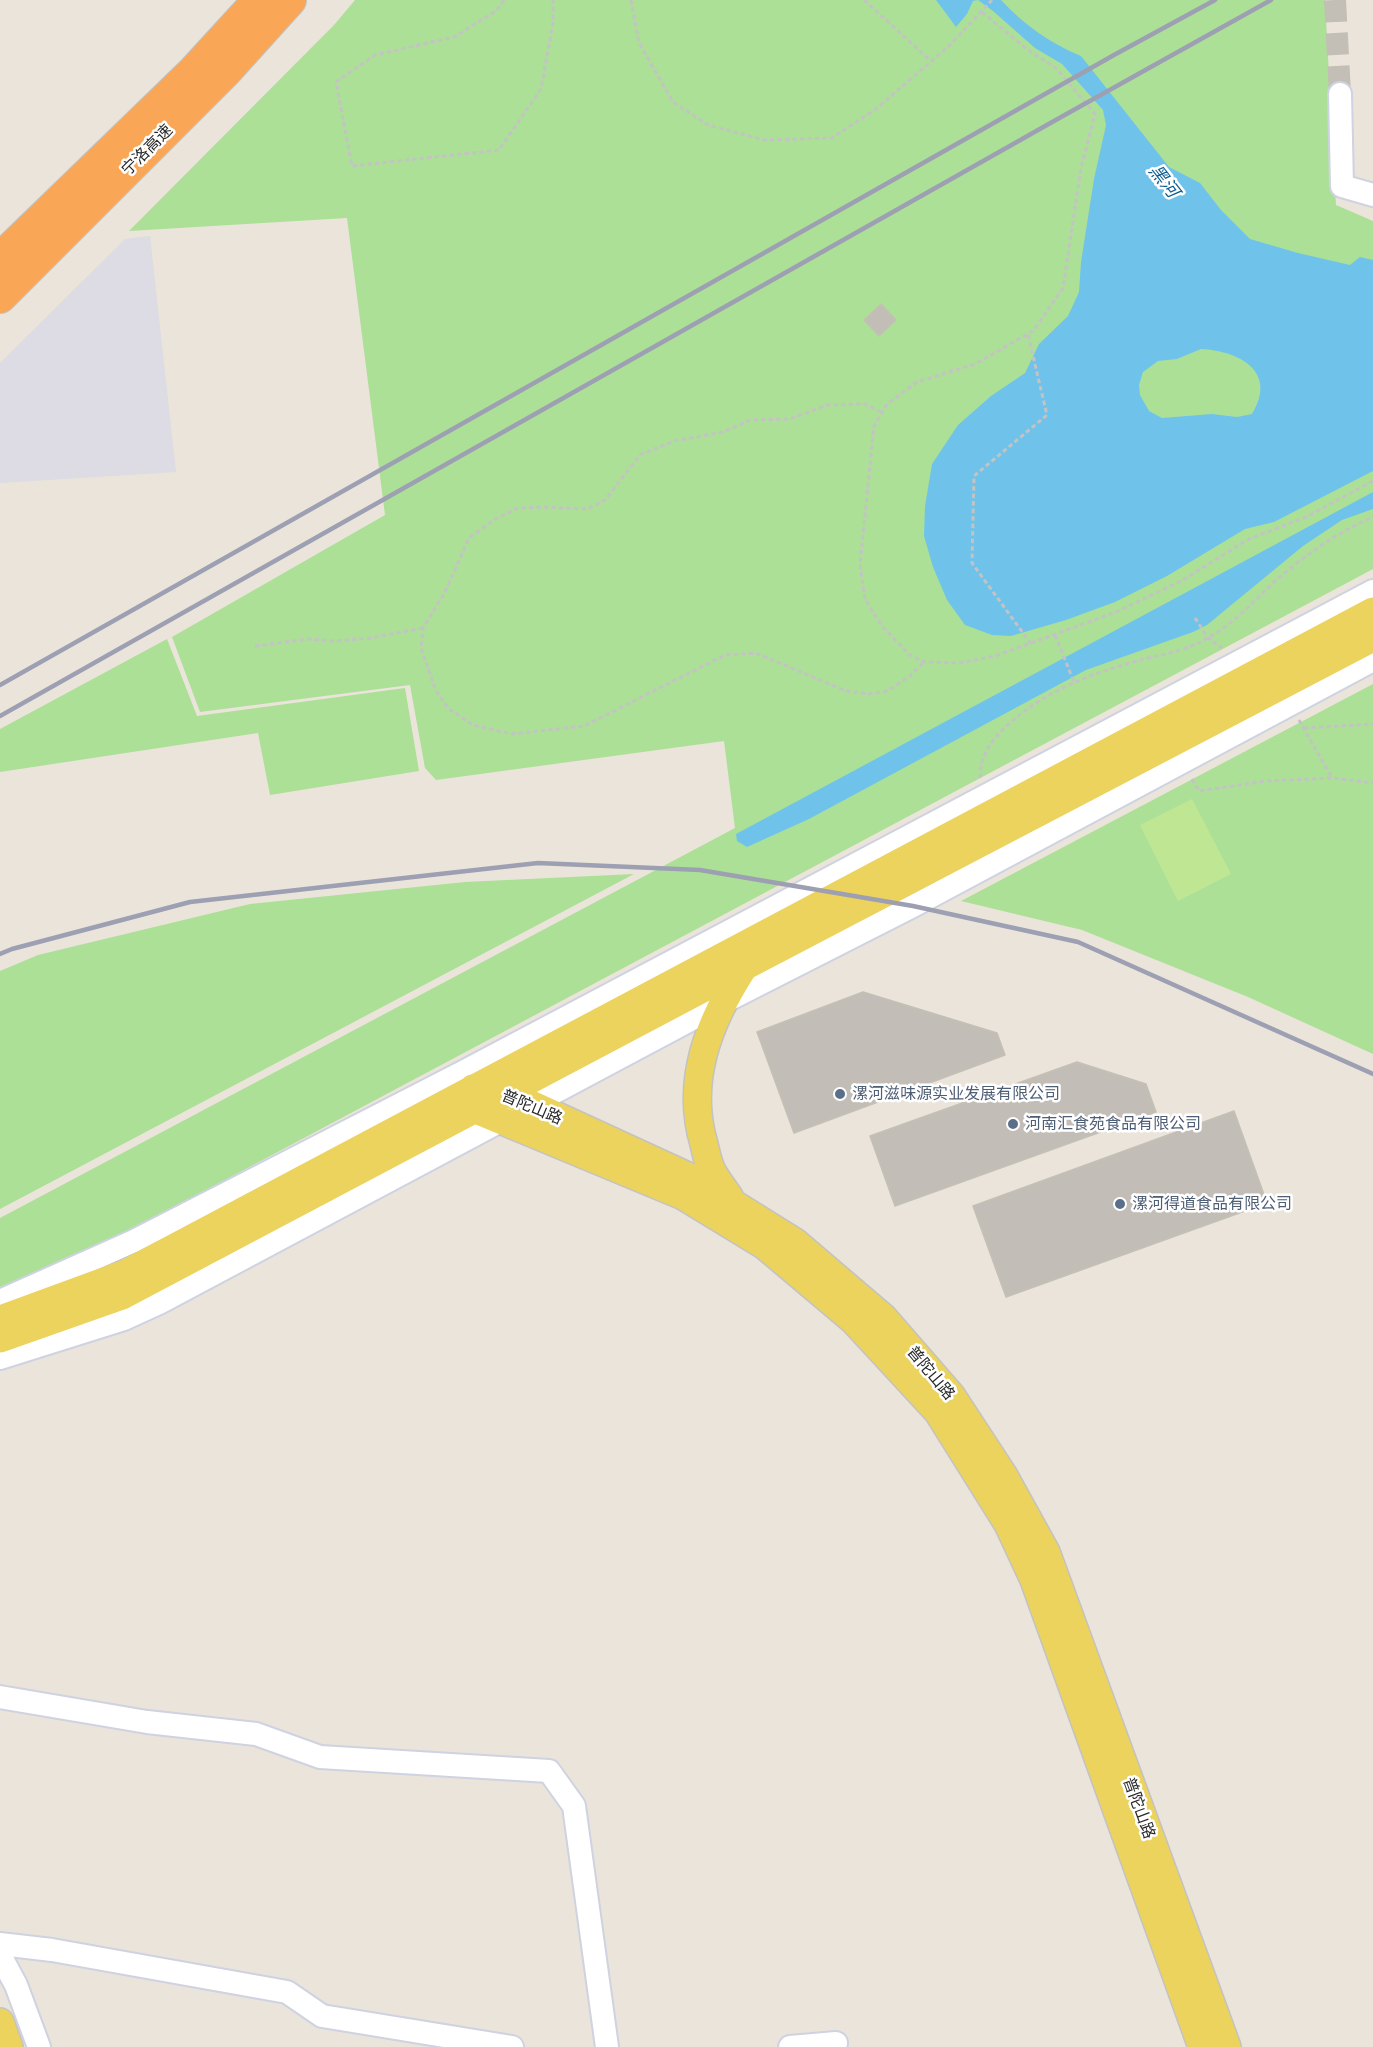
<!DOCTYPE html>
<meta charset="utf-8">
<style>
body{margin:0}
canvas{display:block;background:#eae4da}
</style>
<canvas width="1373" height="2047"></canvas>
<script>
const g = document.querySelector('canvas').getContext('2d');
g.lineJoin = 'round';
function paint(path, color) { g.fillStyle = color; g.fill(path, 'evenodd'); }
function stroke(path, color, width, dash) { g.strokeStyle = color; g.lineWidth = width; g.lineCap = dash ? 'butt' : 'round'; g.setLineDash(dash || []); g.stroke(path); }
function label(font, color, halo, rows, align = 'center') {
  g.font = font + ' Lato,"Noto Sans SC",sans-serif'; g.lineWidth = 5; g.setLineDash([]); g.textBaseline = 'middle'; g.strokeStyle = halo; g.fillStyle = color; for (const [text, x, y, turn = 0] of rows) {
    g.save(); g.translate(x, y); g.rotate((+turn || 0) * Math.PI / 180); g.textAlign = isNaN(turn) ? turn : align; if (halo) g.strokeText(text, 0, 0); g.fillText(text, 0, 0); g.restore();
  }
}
const industrial = new Path2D(`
 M150,236l26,236 -176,11v-120l125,-124z`);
const green = new Path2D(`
 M355,0h970l11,205 37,16v348l-1255,668 -118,53v-72l735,-390 -11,-87 -288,39 -11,-12 -15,-83 -210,27 -28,-75 213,-122 -38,-297 -218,13 205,-206z
 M167,639l30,77 208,-28 14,83 -149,24 -12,-62 -258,39v-43z
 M1373,684v370l-125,-57 -166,-67 -121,-29z
 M634,874l-634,335v-238l38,-16 212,-51 215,-22z`);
const pitch = new Path2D(`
 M1192,799l39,75 -53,27 -38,-76z`);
const water = new Path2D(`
 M936,0h65c23,25 49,43 80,56l88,111 31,16 21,27 29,29 48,14 52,12 10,-8 13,3v211l-99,51 -29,7 -78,47 -52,26 -49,18 -55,16 -19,-1 -27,-10 -18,-25 -14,-33 -9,-31 1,-30 7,-42 26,-39 33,-29 34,-23 14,-29 29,-28 11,-24 2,-30 13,-83 12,-54 -3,-15 -41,-46 -27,-16 -42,-37 -15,-11 -5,1 -6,13 -11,13zM1201,349c39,2 77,23 51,65l-15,3 -25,-3 -50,4 -13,-7 -9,-16 -1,-10 4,-13 15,-11 19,-2z
 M1373,492v17l-31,11 -39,26 -96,79 -14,7 -107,38 -277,149 -62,28 -10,-6 -1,-7z`);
const building = new Path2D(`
 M881,304l15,16 -17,16 -15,-16z
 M863,992l134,41 8,22 -211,78 -37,-101z
 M1077,1062l69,22 10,28 -261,94 -25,-70z
 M1234,1111l33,92 -261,94 -33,-91z`);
const minorTunnel = new Path2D(`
 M1335,0l5,94`);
const path = new Path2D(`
 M504,0l-8,11 -42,26 -79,18 -39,27 16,84 147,-16 42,-61 12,-66v-23
 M631,0l8,43 34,59 35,23 56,15 68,-2 44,-29 74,-64 42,-45
 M864,0l67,61
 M982,12l46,38 28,18 39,46 -14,54 -18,120 -30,43 -58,33 -58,18 -30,22 -13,22 -14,139 5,34 16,26 29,30 14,7 36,1 35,-7 121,-44 65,-31 68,-42 57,-22 67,-36
 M1028,335l19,80 -73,61 -2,87 59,81
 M881,412l-16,-8 -38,1 -37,14 -40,1 -27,12 -49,9 -34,14 -35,45 -18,9 -43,-2 -26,1 -23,11 -26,19 -24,54 -22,36 -2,20 15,43 13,18 24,16 39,9 72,-8 141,-71 31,-2 90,38 23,3 18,-3 23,-15 14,-14
 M1195,618l13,20 14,10
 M1055,635l19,47
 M255,646l53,-7 26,2 36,-3 53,-10
 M1299,720l33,58
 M1304,728l69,-4
 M980,778c0,-26 14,-41 32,-57 34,-29 75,-46 118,-58 27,-8 54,-11 78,-25 26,-15 45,-36 66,-56 29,-26 64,-50 99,-65
 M1192,779l7,12 67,-10 66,-3 41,5`);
const minor = new Path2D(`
 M1340,94l2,92 31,9
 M0,1301l134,-60 329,-169 910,-481
 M0,1358l124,-39 35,-16 563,-300 191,-97 460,-246
 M0,1697l147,25 109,12 64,23 229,14 25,35 33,241
 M0,1944l52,6 235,42 35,24 190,31
 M0,1955l16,30 23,62
 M790,2047l46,-4`);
const major = new Path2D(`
 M730,1198c-6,-9 -13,-18 -18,-27 -4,-8 -6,-18 -8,-27 -19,-63 5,-122 39,-175
 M0,1319l126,-46 1247,-662
 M0,1339l122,-43 622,-329 629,-329
 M0,2022l9,25
 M1202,2047l-168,-467 -26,-56 -70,-112 -84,-91 -89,-75 -82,-50 -207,-86 -3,-22 34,5 187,86 101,63 89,76 67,77 53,81 42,76 181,495`);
const highway = new Path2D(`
 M0,259l193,-187 66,-72
 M0,297l225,-225 65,-72`);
const rail = new Path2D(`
 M0,685l1114,-630 101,-55
 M0,716l1054,-595 217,-121
 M0,954l12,-5 178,-47 348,-39 162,7 213,36 165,36 295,132`);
const markers = [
 [840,1094,6,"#5c6f8a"],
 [1013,1124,6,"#5c6f8a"],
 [1120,1204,6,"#5c6f8a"]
];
const streetNames = [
 ["宁洛高速",147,150,-45],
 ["普陀山路",532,1107,23],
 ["普陀山路",931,1373,50],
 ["普陀山路",1139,1808,70]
];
const serviceNames = [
 ["漯河滋味源实业发展有限公司",852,1094],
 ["河南汇食苑食品有限公司",1025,1124],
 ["漯河得道食品有限公司",1132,1204]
];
const waterNames = [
 ["黑河",1164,181,52]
];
paint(industrial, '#dddbe3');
paint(green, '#ace097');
paint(pitch, '#bfe793');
paint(water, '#6fc3eb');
paint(building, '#c2beb7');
stroke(building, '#c5c0b4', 1.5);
stroke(minorTunnel, '#c3beb6', 22, [22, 11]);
stroke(minor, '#cfd2e1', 26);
stroke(major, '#c3c3c3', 30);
stroke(highway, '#c3c3c3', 34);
stroke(path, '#c3c3c3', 3, [4.5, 3]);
stroke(minor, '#fff', 22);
stroke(major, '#ecd35d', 27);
stroke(highway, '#f9a656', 32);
stroke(rail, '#9d9fb2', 4.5);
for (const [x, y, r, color] of markers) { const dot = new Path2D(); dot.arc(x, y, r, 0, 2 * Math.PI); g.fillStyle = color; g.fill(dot); stroke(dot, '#fff', 2); }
label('16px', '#282828', '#fff', streetNames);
label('16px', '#4e5e75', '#fff', serviceNames, 'left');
label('italic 18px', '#115f93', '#fff', waterNames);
</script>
